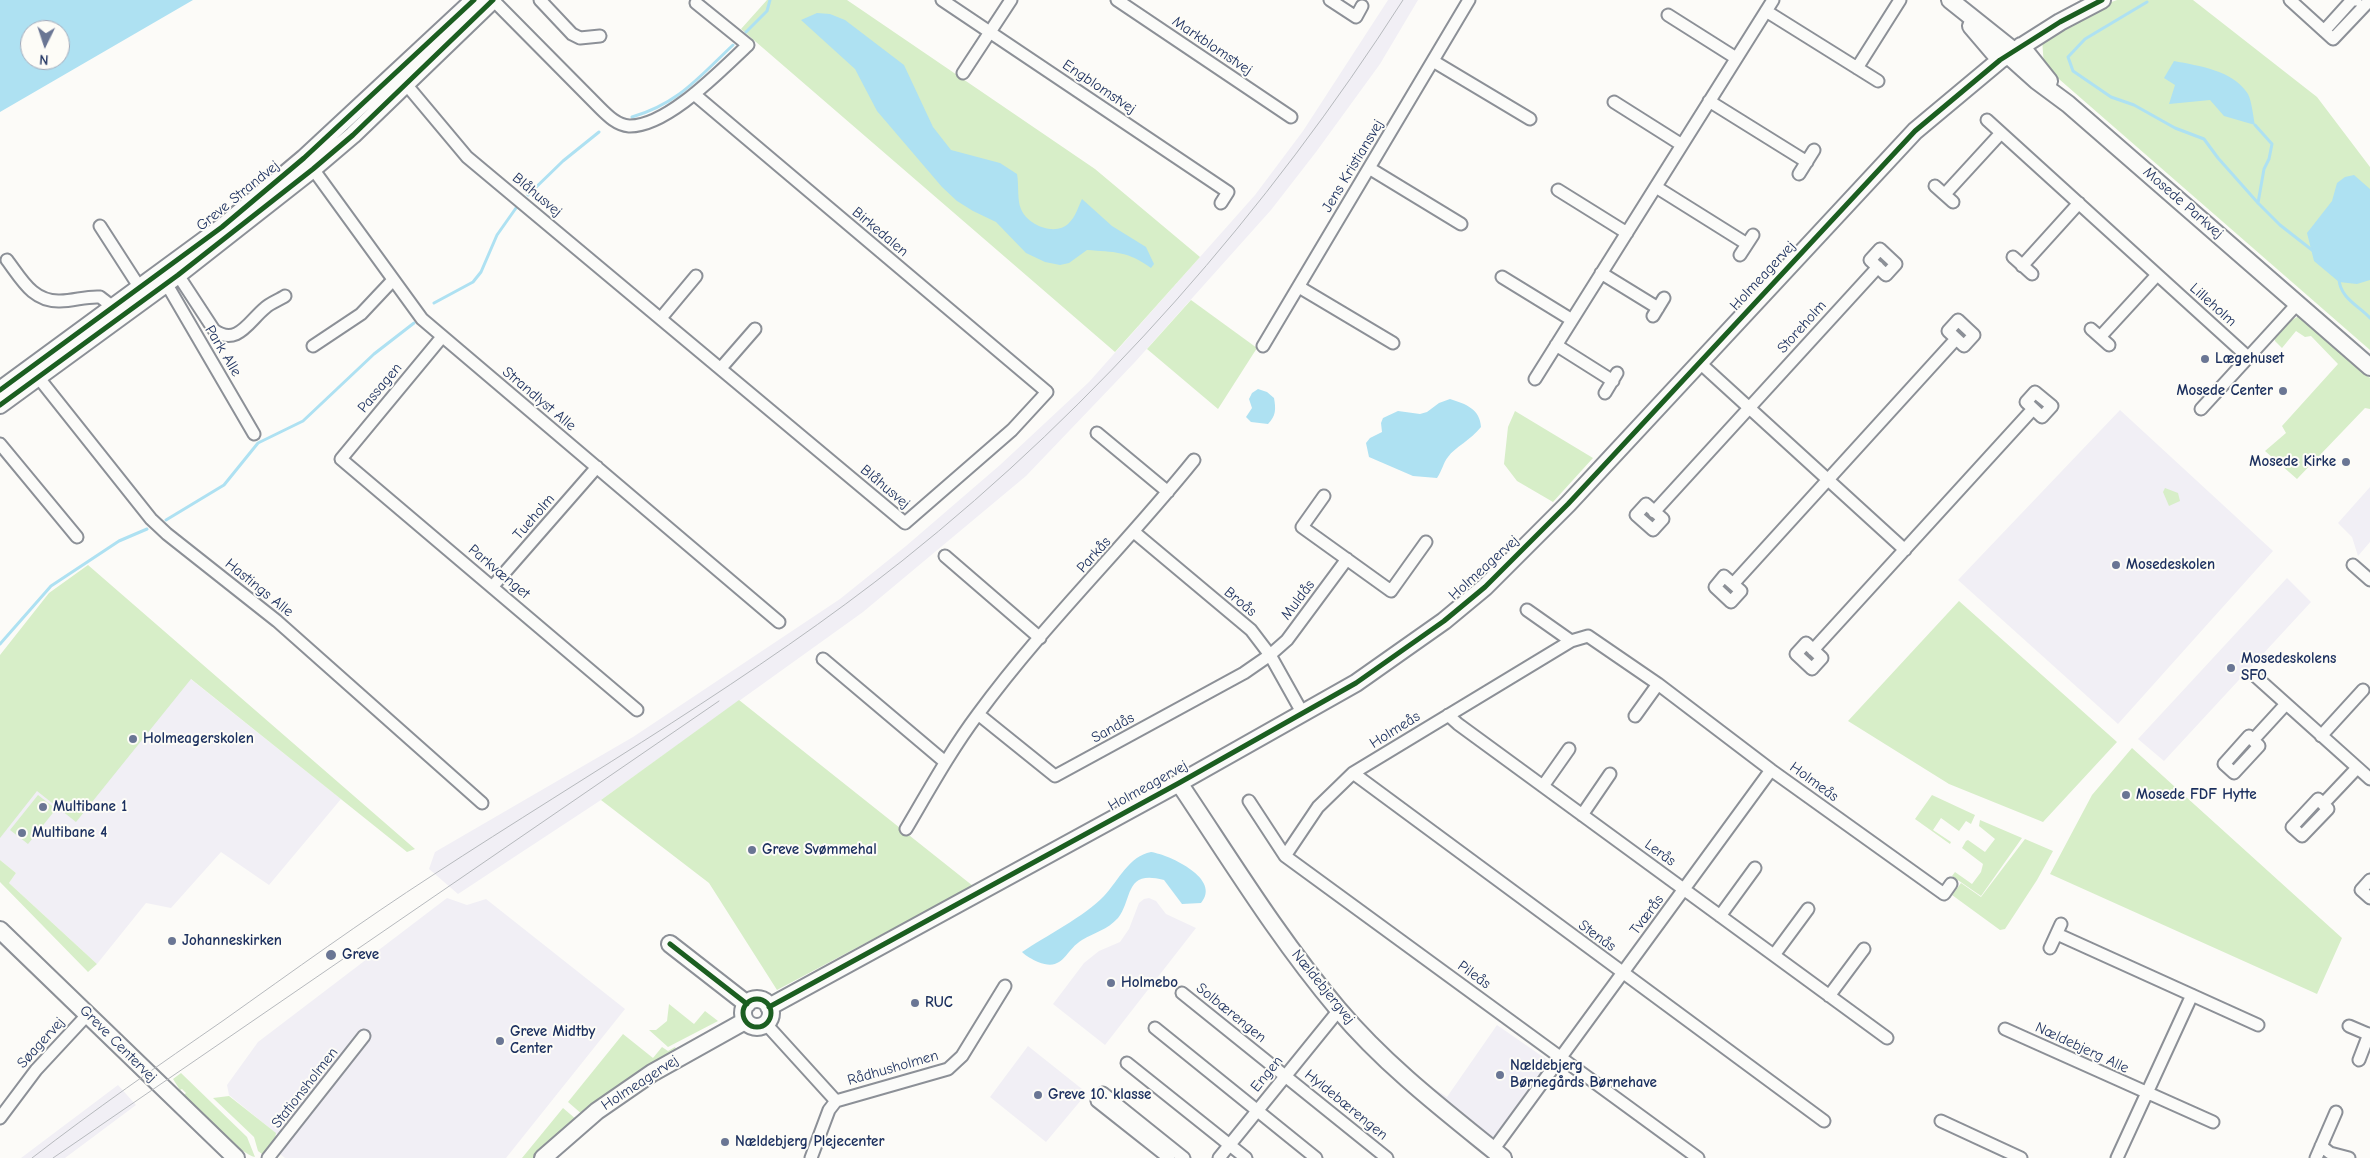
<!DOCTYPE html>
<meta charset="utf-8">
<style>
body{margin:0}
#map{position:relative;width:2370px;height:1158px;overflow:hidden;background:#fcfbf8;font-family:"Comic Neue",sans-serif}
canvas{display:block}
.north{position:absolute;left:20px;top:20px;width:50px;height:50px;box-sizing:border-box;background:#fdfcf7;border:1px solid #a3aaba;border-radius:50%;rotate:184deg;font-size:14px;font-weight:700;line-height:20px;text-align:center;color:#1b2f5e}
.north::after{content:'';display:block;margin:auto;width:18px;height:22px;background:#6a7694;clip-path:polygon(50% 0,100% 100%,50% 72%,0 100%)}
</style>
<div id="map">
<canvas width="2370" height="1158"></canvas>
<div class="north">N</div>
</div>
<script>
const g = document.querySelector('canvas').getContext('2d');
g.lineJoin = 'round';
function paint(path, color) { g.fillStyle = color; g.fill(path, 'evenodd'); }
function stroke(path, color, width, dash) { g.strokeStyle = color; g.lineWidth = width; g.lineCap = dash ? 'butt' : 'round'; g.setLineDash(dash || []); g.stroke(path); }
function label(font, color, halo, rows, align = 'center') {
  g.font = font + ' "Comic Neue",sans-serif'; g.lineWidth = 4; g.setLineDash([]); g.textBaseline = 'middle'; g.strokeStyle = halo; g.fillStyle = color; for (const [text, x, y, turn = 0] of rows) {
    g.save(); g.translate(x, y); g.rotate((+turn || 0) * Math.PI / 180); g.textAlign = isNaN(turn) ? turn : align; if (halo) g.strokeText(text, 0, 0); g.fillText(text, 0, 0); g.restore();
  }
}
const built = new Path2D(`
 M1388,0h30l-38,64 -64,88 -45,58 -136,152 -109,114 -163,136 -262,188 -143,94 -29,-25 6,-17 198,-115 207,-138 66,-53 94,-81 89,-83 166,-187 48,-64z
 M2120,410l153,141 -155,173 -160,-144z
 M2370,487v55l-12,14 -6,-19 -14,-14z
 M2287,578l24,24 -147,159 -26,-22z
 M79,590l262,209 -72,86 -48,-33 -50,56 -25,-5 -49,61 -88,-81 7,-10 -16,-13v-201z
 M447,898l20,7 19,-6 139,110 -119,149h-221l-16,-13 9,-10 -49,-40 -2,-10 31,-43z
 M1149,898l7,3 10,13 30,14 -91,117 -52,-41 31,-41 15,-12 21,-9 9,-13 10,-26 5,-4z
 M1497,1025l52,36 -53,75 -8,3 -57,-47 4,-3 12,8z
 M1028,1046l59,47 -41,49 -56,-45z
 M118,1085l18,20 -71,53h-44z`);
const green = new Path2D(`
 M767,0h80l248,169 105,88 -85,95 -374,-323z
 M2117,0h76l124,97 53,70v183l-326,-284 -2,-27 53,-31z
 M1191,300l66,48 -39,61 -71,-60z
 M2299,316l14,6 57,56v31l-5,-1 -68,71 -32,-28 21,-18 -4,-7 56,-62 -27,-28 -6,1 -9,-6 -14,17 -7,-7 -1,-5 11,-12z
 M1515,411l78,47 -40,44 -36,-21 -13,-17 4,-37z
 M2165,488l13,5 2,8 -11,5 -6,-14z
 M88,565l327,284 -8,3 -216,-173 -115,143 -39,-31 -37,47v-183l49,-62z
 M1959,601l158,141 -74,80 -94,-38 -101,-63z
 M739,700l234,186 -196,104 -68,-107 -108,-83z
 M2132,748l210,190 -25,56 -267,-120 42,-79z
 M38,795l18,14 -28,35 -18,-14z
 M1932,795l43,20 -4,9 -5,-3 -7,10 -18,-13 -8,12 18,12 -1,2 -35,-25z
 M1980,820l42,18 -41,58 -29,-20 3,-4 17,12 9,-12 2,-8 -21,-16 4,-7 2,-1 17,12 10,-13 -16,-13z
 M2025,839l28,12 -16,29 -32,49 -5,1 -48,-35 9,-12 20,14z
 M0,860l16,13 -7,10 88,81 -9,8 -88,-90z
 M669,1004l25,20 11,-13 13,10 -50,26 -19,-17h7l11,-9z
 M623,1034l30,24 9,-11 6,4 7,-4 3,5 -95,63 -15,-13z
 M181,1073l66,64 8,20c-13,-2 -57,-44 -70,-55l-2,-6 3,-3 -4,-4 -2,1 -7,-11z
 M229,1096l47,37 -1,6 -13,15 -4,-3 -4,-14 -41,-39z
 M563,1108l14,12 -43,38h-12z`);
const water = new Path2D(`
 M0,0h193l-193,112zM30,30h30v30h-30z
 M817,13l13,1 15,6 59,45 29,62 18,23 49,13 17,11c2,10 0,27 4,35 6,16 35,28 48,14 7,-7 9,-16 13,-24l30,27 34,21 8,17 -3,4c-23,-17 -37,-16 -64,-18l-18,13 -9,2 -15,-3 -19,-9 -30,-31 -23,-11 -16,-10 -15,-14 -65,-76 -22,-42 -54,-49z
 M2174,61c25,5 59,9 74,33 4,8 5,22 7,31l-31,-9 -14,-16 -41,4 6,-19 -11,-7z
 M2354,175l16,14v91l-13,4 -18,-2 -25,-21 -7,-28 25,-32 5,-18 8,-6z
 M1258,389l9,3 7,6c2,11 2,18 -6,26l-17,-2 -5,-5 6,-9 -3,-9 3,-6z
 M1450,399c16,5 30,10 31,28 -10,13 -26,20 -33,30 -5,6 -6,14 -11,21l-24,-2 -44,-19 -3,-14 4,-5 12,-6 -1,-9 2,-5 15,-7 22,3 7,-2 12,-9z
 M1151,852c19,3 71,27 50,51l-19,1 -18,-24c-40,-11 -31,19 -46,38 -11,12 -23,14 -36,22 -18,11 -18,32 -44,22 -6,-3 -11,-5 -16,-10 24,-16 63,-36 82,-56 15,-16 25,-40 47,-44z`);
const stream = new Path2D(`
 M2147,2l-62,37 -17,18 5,14 38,26 23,8 41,23 29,11 14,19 40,45 22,22 32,25
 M746,32l21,-21 3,-11
 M632,117c47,-14 66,-39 101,-72
 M2255,125l17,19 -3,15 -5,10 -6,34
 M528,195l35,-34 36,-29
 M2339,279c1,19 20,27 31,39
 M434,303l39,-21 8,-10 16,-37 19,-27
 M166,520l58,-35 34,-42 45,-22 71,-67 40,-31
 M0,644l51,-58 68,-45 28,-12`);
const street = new Path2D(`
 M493,0l107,108c8,8 17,17 29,18 38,1 92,-56 119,-81l-52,-42
 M540,0l32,34 8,4 20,-2
 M942,0l286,192 -7,11
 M1117,0l174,117
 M1330,0l26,17 6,-11
 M2290,0l43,39 37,-39
 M1766,11l112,70
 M1668,15l68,43
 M2324,31l28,-31h4
 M1433,61l97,58
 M1857,68l43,-68
 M963,73l48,-73
 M405,83l62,74 438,366 107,-93 35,-38 -353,-298
 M1709,101l98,61
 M1614,102l68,43
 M1987,120l262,238
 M1369,168l92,56
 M313,169l109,150 357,303
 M1799,174l15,-24
 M1935,186l18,16
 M1656,187l91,57
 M1558,190l69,43
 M1945,194l56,-61
 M100,226l40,62
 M1880,249l16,15 -10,11 -16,-15z
 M1740,255l13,-20
 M2013,257l19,17
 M7,260c15,20 26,42 53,41 14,0 26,-5 40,-4l13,10
 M2022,266l57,-63
 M1601,273l57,35
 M178,275l36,55c23,17 35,-9 51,-22 5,-5 14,-8 20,-12
 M1502,277l70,43
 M166,283l88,151
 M1299,287l94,56
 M1653,316l11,-18
 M661,318l35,-42
 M1958,320l16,15 -10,11 -16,-15z
 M2091,329l18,16
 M442,337l-101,122 296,251
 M2100,337l57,-62
 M1556,345l57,36
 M313,346l48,-32 32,-34
 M1263,346l206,-346
 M1700,363l205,187
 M721,368l34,-39
 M38,377l113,142 16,15 110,87 205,182
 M1535,379l238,-379
 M2035,392l17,14 -10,11 -16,-15z
 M1605,393l12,-20
 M2201,409l97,-106
 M1097,433l71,59
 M0,444l77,93
 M1324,496l-22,31 89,64 35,-49
 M1646,504l17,15 -10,11 -17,-15z
 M1654,512l224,-245
 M1134,532l117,98 19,25 33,59
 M945,556l95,82
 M2353,565l17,15
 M1724,576l17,15 -10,11 -16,-15z
 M1733,584l223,-245
 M493,586l104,-119
 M1527,610l44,31
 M1806,643l16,15 -10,11 -16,-15z
 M1813,650l220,-241
 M823,659l122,103
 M2254,675l116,104
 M978,714l77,62 189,-103 26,-18 17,-15 60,-81
 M1448,715l10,9 429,314
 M1635,716l23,-32
 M2321,736l42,-46
 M2253,740l6,6 -25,27 -10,-9 25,-28 4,4 33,-36
 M1353,773l471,348
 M1543,786l26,-37
 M1249,801l36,55 413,302
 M2323,804l5,5 -26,27 -10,-9 26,-28 5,5 34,-36
 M1582,815l28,-41
 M906,829c23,-39 45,-79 72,-115 66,-90 146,-167 216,-254
 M1285,856l33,-49 35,-34 218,-132 17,-5 70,48 113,86 173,124 7,-10
 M2370,880l-9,10 9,8
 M1720,916l35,-48
 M2057,934l201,91
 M2050,948l11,-24
 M1774,955l34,-46
 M1182,993l205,165
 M1829,996l35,-47
 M766,1024l70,77
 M2349,1026l21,9
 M1155,1028l161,130
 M2005,1029l208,93
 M2359,1060l10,-26
 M1127,1063l119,95
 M1103,1093l81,65
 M1097,1101l72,57
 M0,1118l36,-48 52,-56
 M1941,1121l80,37
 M2321,1146l9,7 19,5
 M1493,1150l278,-380
 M268,1158l96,-122
 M811,1158l18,-48 7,-9 112,-32 14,-13 43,-70
 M1219,1158l120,-148
 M2117,1158l75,-163
 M2316,1158l20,-46`);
const secondary = new Path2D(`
 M1950,0l64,51
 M1971,26l29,34
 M2021,46l28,35
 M2008,55l29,26 31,23 302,263
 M0,390l222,-163 82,-69 170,-158
 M0,405l178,-130 135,-106 40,-34 140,-135
 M1179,783c51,76 99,155 159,226 48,57 107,102 165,149
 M0,930l236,228
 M670,944l77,60
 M743 1013a14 14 0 1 1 28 0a14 14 0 1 1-28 0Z
 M769,1007l410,-224 177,-100 88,-62 41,-34 83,-83 347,-373 85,-71 60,-38 42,-22
 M543,1158l54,-47 55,-38 93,-52`);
const tram = new Path2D(`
 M32,1158c62,-48 127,-93 192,-138 69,-49 138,-99 209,-145 158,-103 321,-197 469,-314 197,-157 365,-349 501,-561
 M53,1158l666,-457`);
const cycleway = new Path2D(`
 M0,390l222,-163 82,-69 170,-158
 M0,405l178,-130 135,-106 40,-34 140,-135
 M670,944l77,60
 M743 1013a14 14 0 1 1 28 0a14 14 0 1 1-28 0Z
 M769,1007l410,-224 177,-100 88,-62 41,-34 83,-83 347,-373 85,-71 60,-38 42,-22`);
const markers = [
 [2205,359,5,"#6a7694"],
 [2283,391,5,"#6a7694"],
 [2346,462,5,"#6a7694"],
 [2116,565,5,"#6a7694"],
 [2231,668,5,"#6a7694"],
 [133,739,5,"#6a7694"],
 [2126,795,5,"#6a7694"],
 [43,807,5,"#6a7694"],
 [22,833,5,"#6a7694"],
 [752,850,5,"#6a7694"],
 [172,941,5,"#6a7694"],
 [331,955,6,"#6a7694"],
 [1111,983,5,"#6a7694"],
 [915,1003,5,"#6a7694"],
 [500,1041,5,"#6a7694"],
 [1500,1075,5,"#6a7694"],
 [1038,1095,5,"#6a7694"],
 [725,1142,5,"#6a7694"]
];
const streetNames = [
 ["Markblomstvej",1212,46,34],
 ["Engblomstvej",1099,87,34],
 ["Jens Kristiansvej",1353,166,-59],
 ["Blåhusvej",537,195,40],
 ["Greve Strandvej",238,196,-39],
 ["Mosede Parkvej",2183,203,41],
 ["Birkedalen",880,232,40],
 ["Holmeagervej",1763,276,-47],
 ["Lilleholm",2213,305,42],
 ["Storeholm",1802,327,-48],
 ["Park Alle",223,351,59],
 ["Passagen",380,388,-50],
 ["Strandlyst Alle",539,399,40],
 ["Blåhusvej",885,487,40],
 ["Tueholm",534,517,-49],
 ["Parkås",1094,555,-48],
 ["Holmeagervej",1484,568,-42],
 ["Parkvænget",499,572,40],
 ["Hastings Alle",259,588,39],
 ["Muldås",1298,600,-53],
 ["Broås",1240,602,40],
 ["Sandås",1113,728,-29],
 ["Holmeås",1395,730,-32],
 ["Holmeås",1814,782,36],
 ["Holmeagervej",1148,786,-29],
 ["Lerås",1660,853,36],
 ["Tværås",1647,915,-53],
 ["Stenås",1597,936,36],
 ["Pileås",1474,975,36],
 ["Nældebjergvej",1323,987,51],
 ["Solbærengen",1231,1013,39],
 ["Søagervej",41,1043,-48],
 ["Greve Centervej",118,1044,45],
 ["Nældebjerg Alle",2082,1048,25],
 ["Rådhusholmen",893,1068,-16],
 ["Engen",1267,1074,-51],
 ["Holmeagervej",640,1083,-33],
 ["Stationsholmen",305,1088,-52],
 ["Hyldebærengen",1346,1105,39]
];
const poiNames = [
 ["Lægehuset",2215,359],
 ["Mosede Center",2273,391,"right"],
 ["Mosede Kirke",2336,462,"right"],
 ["Mosedeskolen",2126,565],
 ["Mosedeskolens",2241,659],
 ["SFO",2241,676],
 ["Holmeagerskolen",143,739],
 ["Mosede FDF Hytte",2136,795],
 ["Multibane 1",53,807],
 ["Multibane 4",32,833],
 ["Greve Svømmehal",762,850],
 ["Johanneskirken",182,941],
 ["Greve",342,955],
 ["Holmebo",1121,983],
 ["RUC",925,1003],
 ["Greve Midtby",510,1032],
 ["Center",510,1049],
 ["Nældebjerg",1510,1066],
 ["Børnegårds Børnehave",1510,1083],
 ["Greve 10. klasse",1048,1095],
 ["Nældebjerg Plejecenter",735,1142]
];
paint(built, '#f1eff5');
paint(green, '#d7eec8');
paint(water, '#aee1f2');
stroke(stream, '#aee1f2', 3);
stroke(street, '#8c9097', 15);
stroke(secondary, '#8c9097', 20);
stroke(street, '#fbfbf9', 11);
stroke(secondary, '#fbfbf9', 16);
stroke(tram, '#b6b9bd', 1);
stroke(cycleway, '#1b5e20', 5);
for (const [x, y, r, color] of markers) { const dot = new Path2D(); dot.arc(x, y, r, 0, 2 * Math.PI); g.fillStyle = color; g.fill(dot); stroke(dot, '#fdfcf7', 2); }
label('15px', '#1b2f5e', '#fdfcf7', streetNames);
label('bold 15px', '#1b2f5e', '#fdfcf7', poiNames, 'left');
</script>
